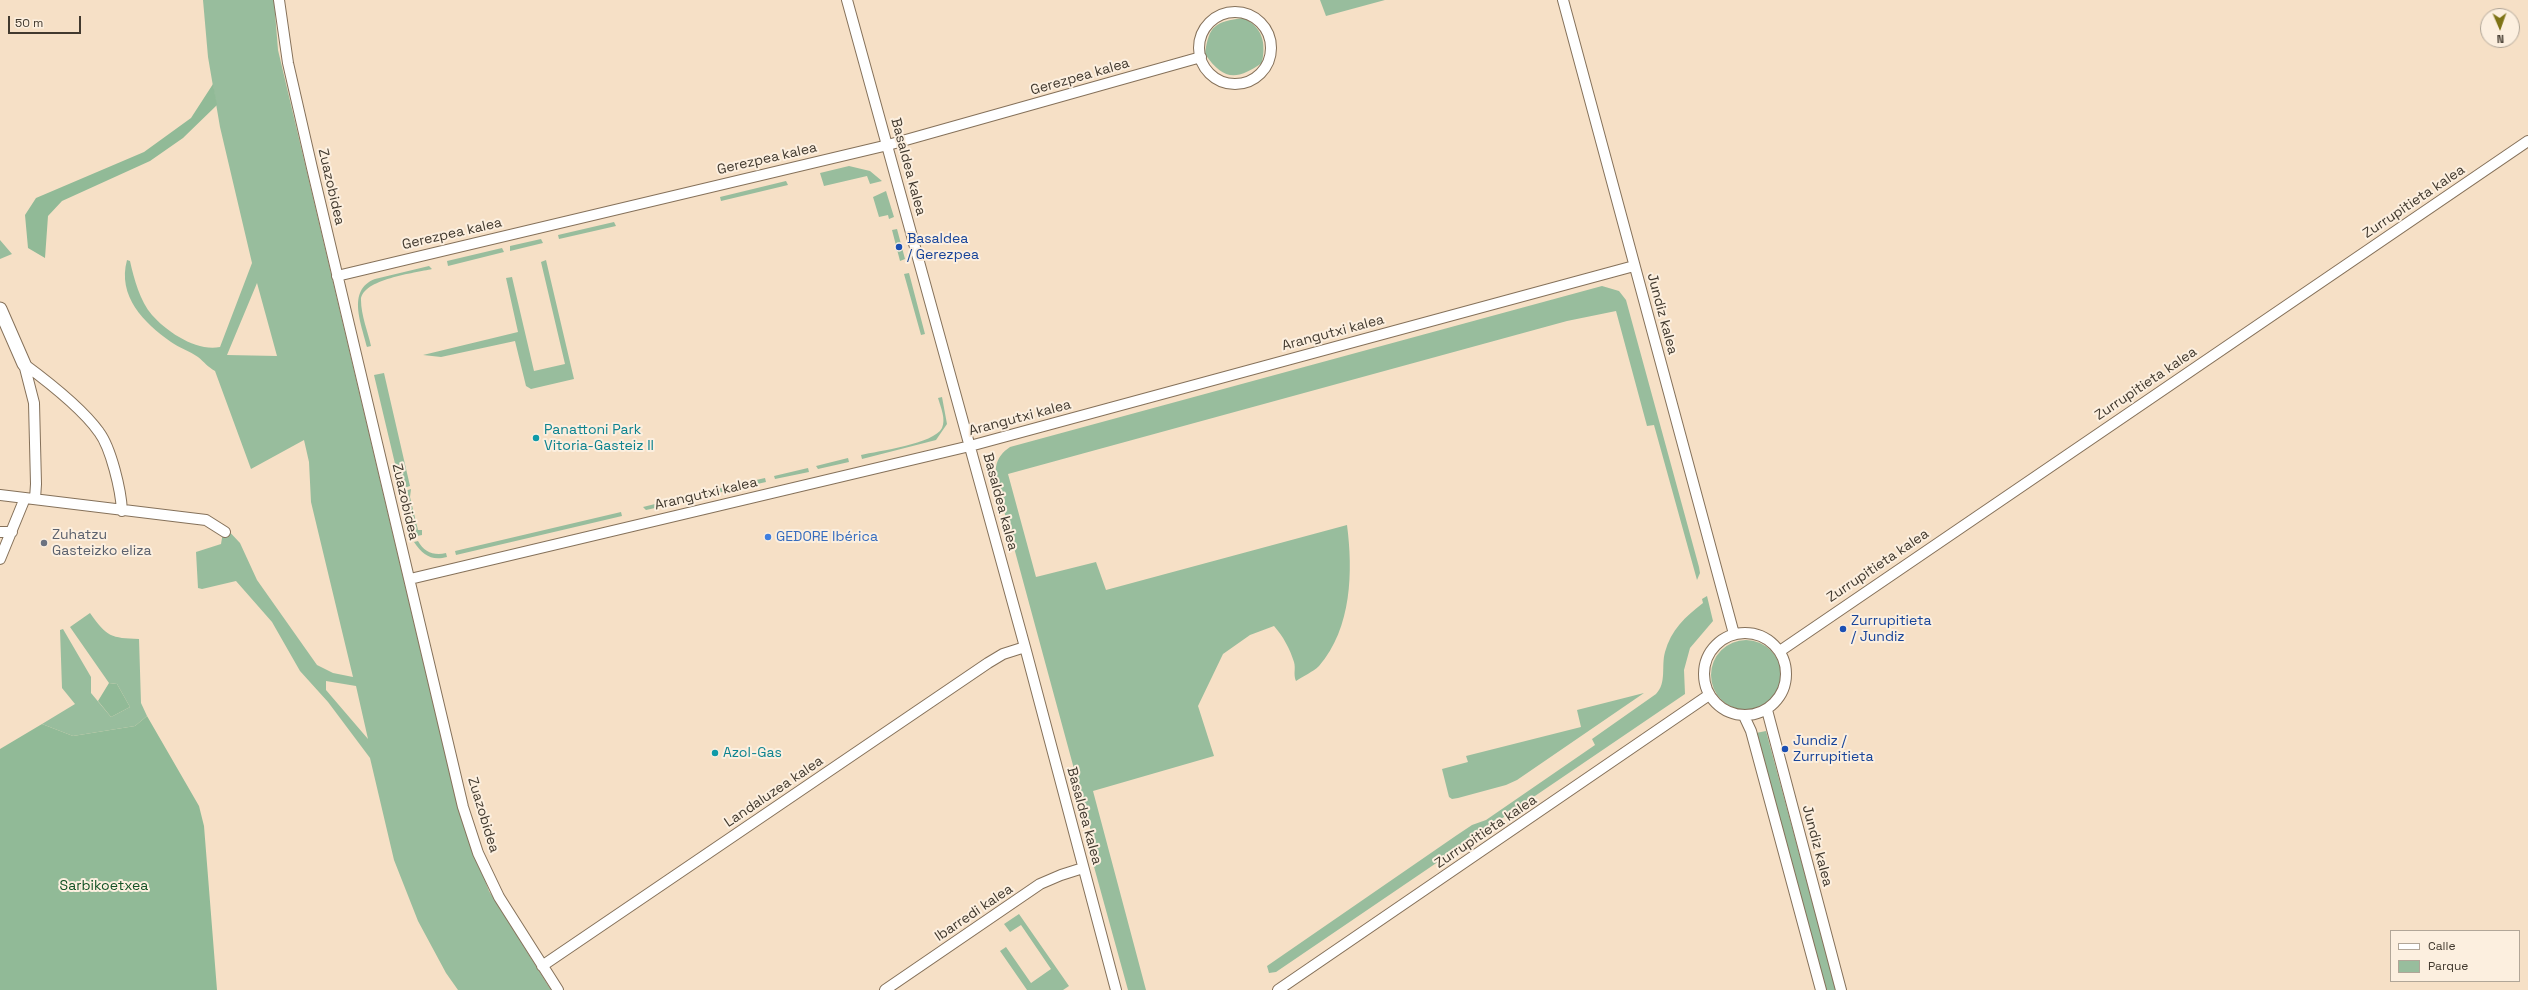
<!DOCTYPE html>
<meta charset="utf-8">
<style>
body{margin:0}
#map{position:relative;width:2528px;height:990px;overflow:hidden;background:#f6e0c6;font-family:"Space Grotesk",sans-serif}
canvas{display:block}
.legend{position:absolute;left:2390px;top:930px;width:130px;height:52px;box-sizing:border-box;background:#fcefdf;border:1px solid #b1a698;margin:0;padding:5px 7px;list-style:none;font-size:12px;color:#41392e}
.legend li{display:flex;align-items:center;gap:8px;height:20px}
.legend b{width:20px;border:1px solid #b1a698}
.north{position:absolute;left:2480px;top:8px;width:40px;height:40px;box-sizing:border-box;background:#fcefdf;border:1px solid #b1a698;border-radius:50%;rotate:178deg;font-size:11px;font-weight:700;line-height:16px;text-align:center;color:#41392e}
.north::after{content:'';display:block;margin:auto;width:14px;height:18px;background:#7e7316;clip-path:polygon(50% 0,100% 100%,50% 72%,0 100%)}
.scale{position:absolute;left:8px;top:16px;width:73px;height:18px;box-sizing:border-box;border:2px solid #41392e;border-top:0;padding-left:5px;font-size:12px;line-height:14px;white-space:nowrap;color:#41392e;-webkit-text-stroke:3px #fcefdf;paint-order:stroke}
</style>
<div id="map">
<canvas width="2528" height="990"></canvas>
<ul class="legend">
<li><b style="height:5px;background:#fff"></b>Calle</li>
<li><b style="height:11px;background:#98bd9d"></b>Parque</li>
</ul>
<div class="north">N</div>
<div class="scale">50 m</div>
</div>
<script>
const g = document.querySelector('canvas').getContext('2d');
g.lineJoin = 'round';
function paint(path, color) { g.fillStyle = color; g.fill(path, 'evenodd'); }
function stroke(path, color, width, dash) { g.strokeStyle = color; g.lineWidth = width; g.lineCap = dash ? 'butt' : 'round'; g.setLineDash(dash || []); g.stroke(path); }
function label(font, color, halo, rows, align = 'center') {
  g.font = font + ' "Space Grotesk",sans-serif'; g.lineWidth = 4; g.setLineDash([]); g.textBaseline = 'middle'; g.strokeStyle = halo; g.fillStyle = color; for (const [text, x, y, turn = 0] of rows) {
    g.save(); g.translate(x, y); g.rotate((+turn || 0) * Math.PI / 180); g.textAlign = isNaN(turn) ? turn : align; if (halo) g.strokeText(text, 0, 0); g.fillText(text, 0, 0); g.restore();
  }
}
const green = new Path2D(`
 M203,0h71l4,50 179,755 32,86 62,99h-93l-12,-17 -28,-52 -24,-61 -24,-102 -42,-56 -28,-31 -28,-49 -36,-41 -34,8 -4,-1 -2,-36 25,-8 3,-18 16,17 17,37 60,85 16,8 20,4 -42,-175 -2,-40 -5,-22 -53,29 -36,-98c-7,-4 -11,-9 -17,-14 -8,-6 -19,-9 -27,-15 -27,-19 -54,-46 -44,-82l3,1c4,18 10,40 22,54 15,17 45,37 68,32l32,-84 -32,-136 -12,-70zM257,283l20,73 -50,-1zM326,681l30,5 12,53 -42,-49z
 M1320,0h65l-59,16z
 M1243,18c20,9 23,25 19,45 -26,18 -39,17 -57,-9 4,-29 10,-32 38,-36z
 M849,166l21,5 12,10 -12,3 -3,-8 -43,10 -4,-13z
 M786,181l2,4 -67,16 -1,-4z
 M886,191l8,26 -5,2 -1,-4 -9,2 -6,-20z
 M614,222l2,4 -57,13 -1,-4z
 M897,229l8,30 -5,2 -8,-31z
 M541,239l2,4 -33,8v-5z
 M0,240l12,14 -12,5z
 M502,248l2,4 -56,14 -1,-5z
 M546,260l28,119 -43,10 -5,-3 -11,-45 -74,16 -18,-2 95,-23 -12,-54 6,-1 22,94 31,-7 -24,-102z
 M429,266l3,3c-17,4 -70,10 -71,31 0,15 7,32 10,46l-4,1c-5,-22 -21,-57 8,-68z
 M909,273l16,61 -4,1 -17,-61z
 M1602,286l17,5 7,9 73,267 1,6 -3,7 -43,-155 -7,1 -31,-115 -49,10 -559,153 28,103 60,-15 10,28 241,-65c6,46 5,103 -28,141 -6,6 -16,10 -23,15 -3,-7 0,-12 -2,-19 -4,-13 -11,-26 -20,-36l-24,9 -27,19 -25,52 16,50 -121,35 53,199h-18l-40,-145 5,-6 -96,-354c-3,-16 -2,-28 13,-38z
 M384,373l26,113 -9,3 -27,-114z
 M942,397l5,27 -11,16 -74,19 -1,-4c17,-4 73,-11 81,-27 4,-9 -1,-20 -4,-30z
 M848,458l1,4 -31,7 -2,-3z
 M808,468l1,4 -34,7 -1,-3z
 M765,478l1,4 -66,15 -1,-4z
 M411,489l-1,8 8,33h4v5l-10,2 -10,-45z
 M683,497l-1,5 -36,8 -3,-3z
 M621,512l1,4 -166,39 -1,-4z
 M418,541c6,11 16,15 28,12l1,4c-16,4 -24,-2 -33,-15z
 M1707,596l6,25 -23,27 -6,22 1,24 -409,278 -7,1 -2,-7 190,-131 15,-10 14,-5 109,-75 -3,-6 64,-45c11,-11 5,-28 9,-42 6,-22 20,-35 38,-49l-1,-4z
 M90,613c17,24 21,25 49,26l2,64 6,13 -12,10 -62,10 -31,-12 33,-20 -13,-16 -2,-58 3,-1 28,48v16l20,24 19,-10 -13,-23 -8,-1 -39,-56z
 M1711 675a35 35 0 1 1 70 0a35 35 0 1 1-70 0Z
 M1644,693l-127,87 -11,5 -48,13 -6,1 -3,-2 -7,-28 26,-7 -2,-6 115,-29 -4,-17z
 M1766,731l70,259h-10l-70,-257z
 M1019,914l50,72 -6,4h-36l-27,-39 6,-4 25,36 20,-14 -30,-44 -11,7 -6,-8z`);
const forest = new Path2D(`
 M213,84l4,21 -34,33 -33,23 -88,40 -14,15 -3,42 -17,-10 -3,-33 11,-17 108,-46 47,-34z
 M109,683l8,1 13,23 -19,10 -13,-16z
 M147,716l52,90 5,20 13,164h-217v-241l42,-25 31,12 62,-10z`);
const minor = new Path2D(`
 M279,0l9,63 24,105 151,639 15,46 21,44 59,93
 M847,0l178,647 91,343
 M1563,0l171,634
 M1199 48a36 36 0 1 1 72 0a36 36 0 1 1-72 0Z
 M337,276l551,-131 313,-88
 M24,364c23,17 58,44 75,68 12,16 22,58 23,79
 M24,364l10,39 2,81 -1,15
 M0,495l206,25 19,12
 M0,532h12
 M0,559l25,-61
 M410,579l560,-133 664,-180
 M1704 674a41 41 0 1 1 82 0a41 41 0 1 1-82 0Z
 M1780,651l748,-510
 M1767,710l74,280
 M1744,716l7,15 70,259
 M542,966l446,-303 15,-9 22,-7
 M885,990l155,-106 21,-9 22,-7
 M1278,990l431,-295`);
const tertiary = new Path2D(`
 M0,309l24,55`);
const markers = [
 [899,247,4,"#1a4fb4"],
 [536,438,4,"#0f9aa8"],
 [768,537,4,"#3f7fe0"],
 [44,543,4,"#6b7280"],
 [1843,629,4,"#1a4fb4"],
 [1785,749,4,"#1a4fb4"],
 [715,753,4,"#0f9aa8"]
];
const streetNames = [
 ["Gerezpea kalea",1080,77,-16],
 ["Gerezpea kalea",767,159,-13],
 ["Basaldea kalea",908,167,75],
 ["Zuazobidea",331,187,77],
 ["Zurrupitieta kalea",2414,202,-34],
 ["Gerezpea kalea",452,234,-13],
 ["Jundiz kalea",1662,314,75],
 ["Arangutxi kalea",1333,333,-15],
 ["Zurrupitieta kalea",2146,384,-34],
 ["Arangutxi kalea",1020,418,-15],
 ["Arangutxi kalea",706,494,-13],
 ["Zuazobidea",405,502,77],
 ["Basaldea kalea",1000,502,75],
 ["Zurrupitieta kalea",1878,566,-34],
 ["Landaluzea kalea",774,792,-34],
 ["Zuazobidea",483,815,73],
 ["Basaldea kalea",1084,816,75],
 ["Zurrupitieta kalea",1486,832,-34],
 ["Jundiz kalea",1817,846,75],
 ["Ibarredi kalea",974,913,-34]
];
const transitNames = [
 ["Basaldea",907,239],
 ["/ Gerezpea",907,255],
 ["Zurrupitieta",1851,621],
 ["/ Jundiz",1851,637],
 ["Jundiz /",1793,741],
 ["Zurrupitieta",1793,757]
];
const cultureNames = [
 ["Panattoni Park",544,430],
 ["Vitoria-Gasteiz II",544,446],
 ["Azol-Gas",723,753]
];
const worshipNames = [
 ["Zuhatzu",52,535],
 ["Gasteizko eliza",52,551]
];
const shopNames = [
 ["GEDORE Ibérica",776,537]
];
const parkNames = [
 ["Sarbikoetxea",104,886]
];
paint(green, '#98bd9d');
paint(forest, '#91ba97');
stroke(minor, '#85715a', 12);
stroke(tertiary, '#85715a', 15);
stroke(minor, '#fff', 10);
stroke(tertiary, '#fff', 13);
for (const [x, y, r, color] of markers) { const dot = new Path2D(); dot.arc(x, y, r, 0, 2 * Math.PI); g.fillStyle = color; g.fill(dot); stroke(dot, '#fcefdf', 1.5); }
label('14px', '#41392e', '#fcefdf', streetNames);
label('14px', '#164399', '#fcefdf', transitNames, 'left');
label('14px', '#0d838f', '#fcefdf', cultureNames, 'left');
label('14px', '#5b616d', '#fcefdf', worshipNames, 'left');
label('14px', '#366cbe', '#fcefdf', shopNames, 'left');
label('14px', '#125225', '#fcefdf', parkNames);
</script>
